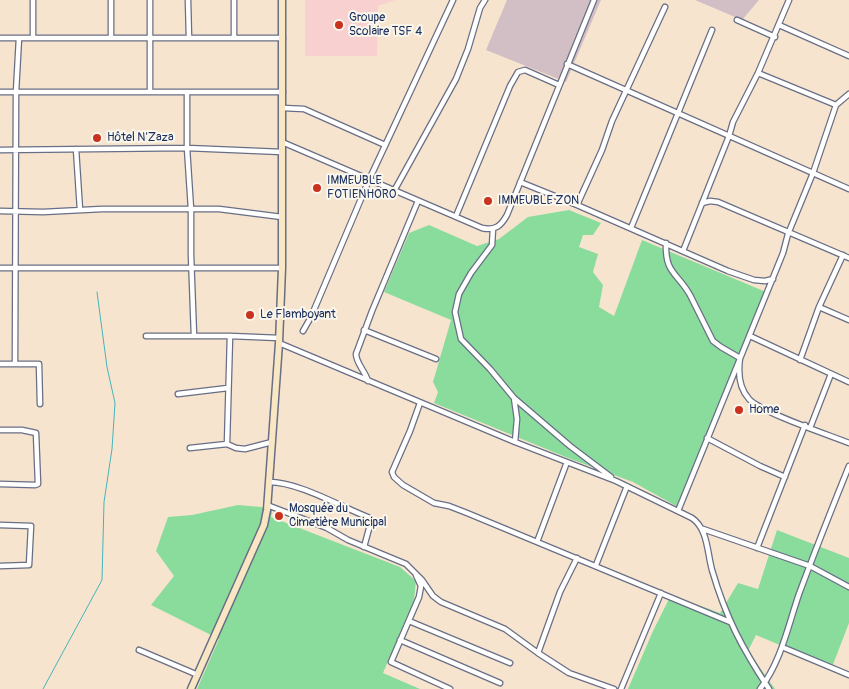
<!DOCTYPE html>
<meta charset="utf-8">
<style>
body{margin:0}
canvas{display:block;background:#f7e4ce}
</style>
<canvas width="849" height="689"></canvas>
<script>
const g = document.querySelector('canvas').getContext('2d');
g.lineJoin = 'round';
function paint(path, color) { g.fillStyle = color; g.fill(path, 'evenodd'); }
function stroke(path, color, width, dash) { g.strokeStyle = color; g.lineWidth = width; g.lineCap = dash ? 'butt' : 'round'; g.setLineDash(dash || []); g.stroke(path); }
function label(font, color, halo, rows, align = 'center') {
  g.font = font + ' Pangolin,sans-serif'; g.lineWidth = 4; g.setLineDash([]); g.textBaseline = 'middle'; g.strokeStyle = halo; g.fillStyle = color; for (const [text, x, y, turn = 0] of rows) {
    g.save(); g.translate(x, y); g.rotate((+turn || 0) * Math.PI / 180); g.textAlign = isNaN(turn) ? turn : align; if (halo) g.strokeText(text, 0, 0); g.fillText(text, 0, 0); g.restore();
  }
}
const built = new Path2D(`
 M305,0h90l-17,6 -1,50h-72z`);
const industrial = new Path2D(`
 M507,0h94l-35,82 -80,-32z
 M695,0h64l-17,20z`);
const green = new Path2D(`
 M569,210l32,13 -8,12h-10l-4,12 19,7 -5,18 10,13 -4,22 15,9 28,-76 124,52 -88,215 -45,-25 -65,-24 -134,-55 4,-11 -5,-10 18,-62 -67,-28 25,-59 20,-8 48,21 22,-7 29,-22z
 M238,505l35,3 -2,9 129,50 16,14 -2,19 -31,73 37,16h-223l22,-50 -68,-34 23,-29 -18,-25 12,-34 24,-2z
 M777,530l72,28v65l-17,44 -76,-32 -8,16 27,38h-147l25,-58 18,-36 49,18 18,-30 20,6z`);
const stream = new Path2D(`
 M43,689l59,-109 2,-78 8,-53 3,-46 -8,-36 -10,-75`);
const street = new Path2D(`
 M33,0v38
 M111,0v38
 M150,0v92
 M188,0l1,38
 M234,0v38
 M737,20l38,17
 M779,25l70,31
 M0,38h283
 M567,64l282,125
 M758,73l78,32
 M0,92h283
 M187,92v56l4,61v46l3,81
 M283,108l21,1 81,36
 M282,142l200,86c13,3 19,-2 25,-13l87,-215
 M76,149l4,61
 M0,150l187,-2 95,4
 M520,182l57,23 151,66 26,9 11,1 8,-2
 M394,191l62,-112 12,-30 12,-41 5,-8
 M702,203l8,-2 8,1 131,56
 M577,205l25,-55 10,-29 53,-114
 M0,211l43,1 59,-3h117l63,8
 M456,216l54,-130 8,-14 7,-2 34,15
 M631,228l81,-198
 M493,229l-1,16 -21,28 -12,21 -4,18 6,27 29,30 24,29 56,48 41,31
 M666,243c-1,31 11,29 24,52l23,46 8,6 19,11c-2,14 -1,30 9,41 11,13 80,36 100,44
 M683,251l46,-115 4,-14 25,-49 31,-73
 M0,268h282
 M819,307l30,13
 M364,330l72,29
 M303,331l8,-14 58,-137 84,-180
 M146,336h84l49,2
 M750,336l99,46
 M279,343l236,99 101,39 76,37c16,11 15,34 20,52 14,48 30,78 57,119
 M800,360l19,-53 24,-52
 M0,364h39l1,40
 M15,364l1,-272 3,-54
 M368,381c-3,-10 -12,-18 -12,-27l16,-43 46,-110
 M178,394l50,-6
 M514,398l3,21 -2,23
 M420,403l-10,28 -18,41 2,5 9,8 31,18 15,3 18,7 263,109
 M810,428l21,-54
 M0,430h22l14,3 2,51 -3,1 -35,-1
 M707,438l53,28 25,11
 M227,444l3,-108
 M190,448l37,-4 9,4 9,1 27,-7
 M269,482c30,0 72,25 101,36v7l-6,22
 M267,505l60,23 21,12 58,24 16,16 11,16 8,6 64,27 33,24
 M678,511l105,-258 5,-19 25,-61 23,-68 13,-11
 M0,525l31,1 -2,39 -29,1
 M703,529l107,37 39,21
 M537,542l30,-80
 M757,548l48,-123
 M577,558l-17,34 -22,61 31,20 45,16
 M596,565l31,-79
 M416,575l5,11 -2,11 -28,65 59,27
 M409,621l101,42
 M400,640l100,43
 M782,647l67,28
 M139,650l59,25
 M621,689l40,-96
 M760,689c21,-27 28,-63 39,-95 16,-43 33,-86 50,-128`);
const secondary = new Path2D(`
 M191,689l73,-164 3,-15 12,-167 3,-75v-268`);
const markers = [
 [339,25,5,"#c8321e"],
 [97,138,5,"#c8321e"],
 [317,188,5,"#c8321e"],
 [488,201,5,"#c8321e"],
 [250,315,5,"#c8321e"],
 [739,410,5,"#c8321e"],
 [279,516,5,"#c8321e"]
];
const poiNames = [
 ["Groupe",349,18],
 ["Scolaire TSF 4",349,32],
 ["Hôtel N'Zaza",107,138],
 ["IMMEUBLE",327,181],
 ["FOTIENHORO",327,195],
 ["IMMEUBLE ZON",498,201],
 ["Le Flamboyant",260,315],
 ["Home",749,410],
 ["Mosquée du",289,509],
 ["Cimetière Municipal",289,523]
];
paint(built, '#f7d0cf');
paint(industrial, '#d2bec5');
paint(green, '#8adc9d');
stroke(stream, '#44b4ba', 1);
stroke(street, '#686e85', 7);
stroke(secondary, '#686e85', 9);
stroke(street, '#fff', 4.5);
stroke(secondary, '#f9e7c3', 6);
for (const [x, y, r, color] of markers) { const dot = new Path2D(); dot.arc(x, y, r, 0, 2 * Math.PI); g.fillStyle = color; g.fill(dot); stroke(dot, '#fbf7ec', 2); }
label('12px', '#1b2f5e', '#fbf7ec', poiNames, 'left');
</script>
